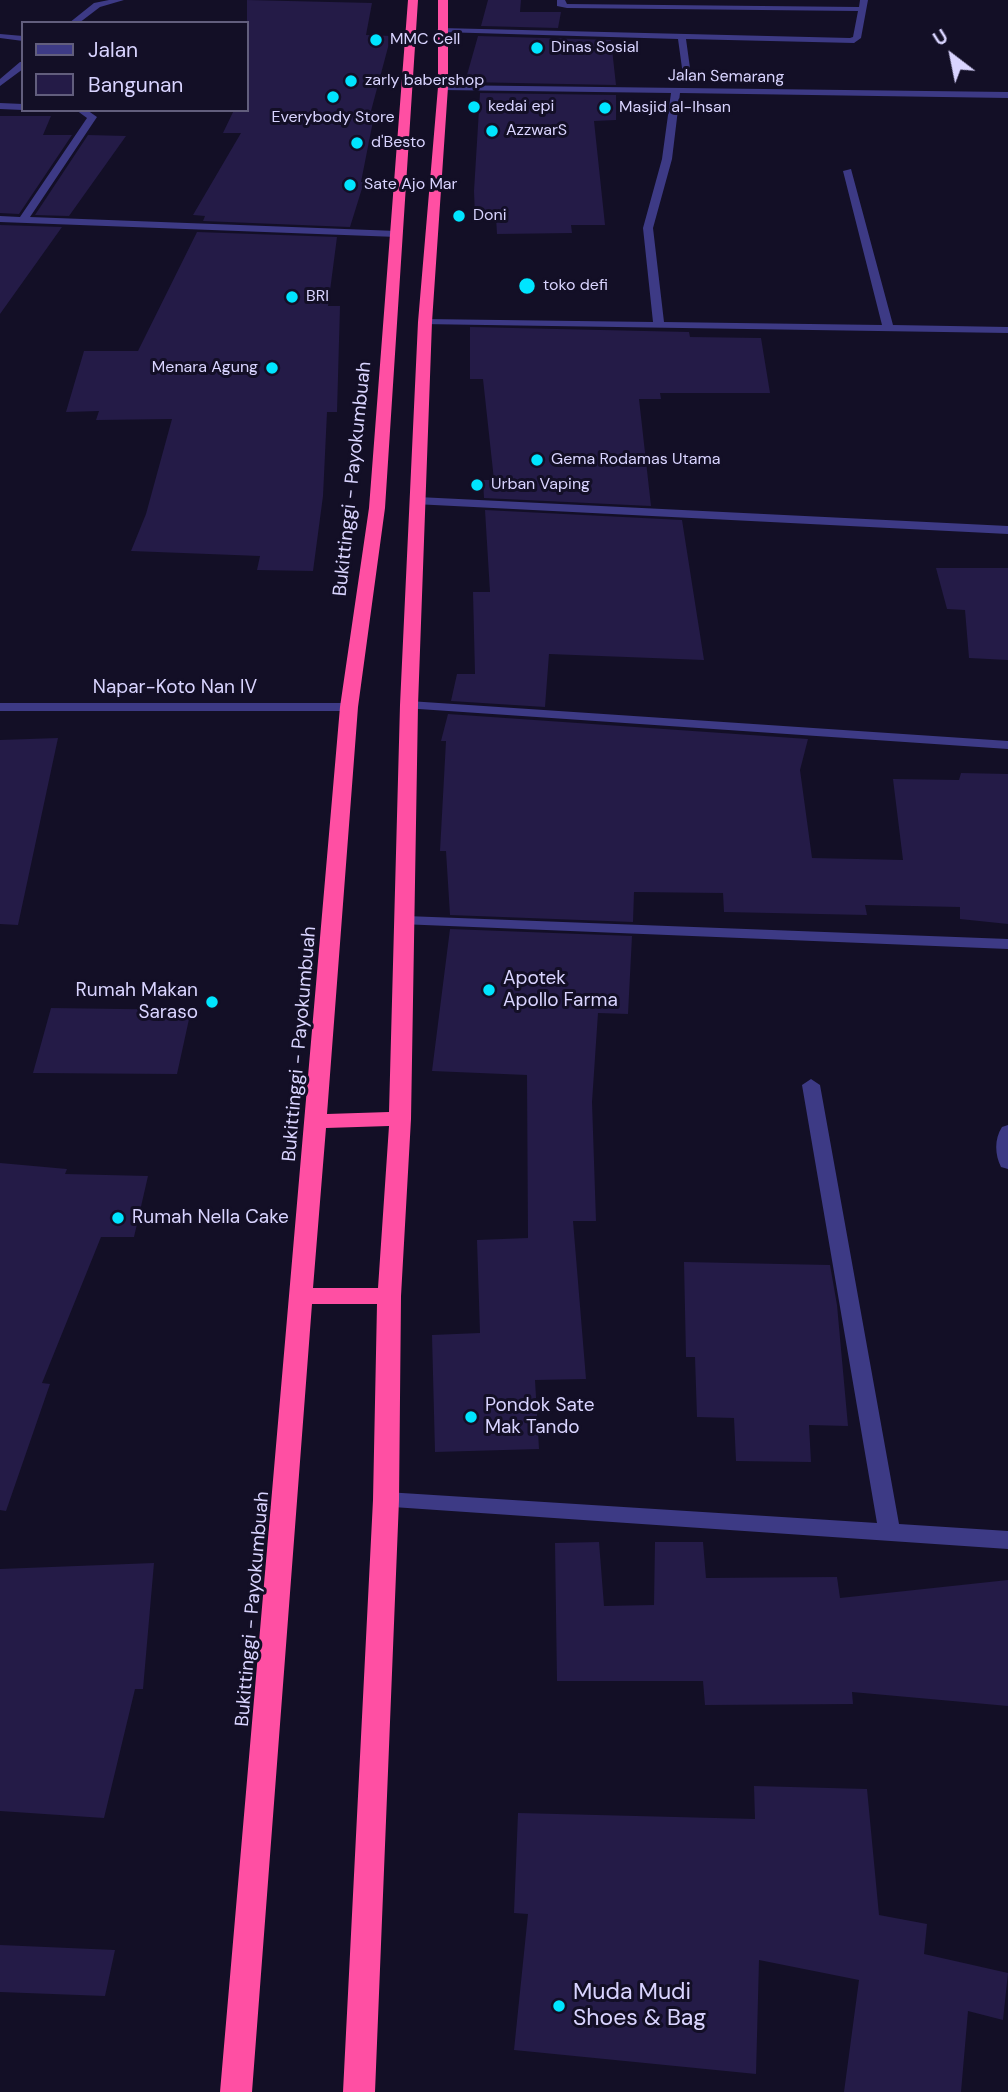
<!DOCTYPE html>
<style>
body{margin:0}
#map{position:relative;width:1008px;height:2092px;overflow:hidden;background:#130f26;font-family:"DM Sans",sans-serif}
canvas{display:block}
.legend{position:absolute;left:21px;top:21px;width:228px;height:91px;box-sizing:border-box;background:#130f26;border:2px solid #625e7d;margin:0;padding:9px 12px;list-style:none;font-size:21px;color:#d9d4ff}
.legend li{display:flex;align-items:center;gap:14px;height:35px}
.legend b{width:35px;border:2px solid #625e7d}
.north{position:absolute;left:917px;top:21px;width:70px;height:70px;-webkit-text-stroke:5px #130f26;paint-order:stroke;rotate:328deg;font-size:19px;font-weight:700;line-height:28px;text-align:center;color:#d9d4ff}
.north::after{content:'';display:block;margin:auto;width:24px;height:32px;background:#d9d4ff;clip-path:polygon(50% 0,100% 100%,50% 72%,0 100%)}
</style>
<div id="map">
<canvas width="1008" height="2092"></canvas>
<ul class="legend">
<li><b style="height:9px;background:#3d3a85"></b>Jalan</li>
<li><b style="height:19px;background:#241b47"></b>Bangunan</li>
</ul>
<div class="north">U</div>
</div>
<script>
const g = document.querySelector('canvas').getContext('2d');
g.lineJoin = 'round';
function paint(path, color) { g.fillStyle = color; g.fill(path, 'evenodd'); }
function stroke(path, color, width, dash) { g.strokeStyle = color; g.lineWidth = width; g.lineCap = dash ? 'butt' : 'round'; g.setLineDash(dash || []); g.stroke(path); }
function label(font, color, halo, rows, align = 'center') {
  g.font = font + ' "DM Sans",sans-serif'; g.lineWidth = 6; g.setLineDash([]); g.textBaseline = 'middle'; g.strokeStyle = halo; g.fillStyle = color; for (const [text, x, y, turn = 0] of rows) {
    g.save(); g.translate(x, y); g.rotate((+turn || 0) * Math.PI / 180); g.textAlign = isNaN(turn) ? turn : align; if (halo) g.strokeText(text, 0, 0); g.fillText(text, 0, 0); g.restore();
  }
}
const building = new Path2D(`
 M247,0l125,3 -6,32 25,1 -20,75h4l-14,71h3l-14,45 -147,-6 2,-5 -12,-1 48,-82h-18l11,-23h13z
 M488,0h33l-1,12h41l-3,16 -77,-2z
 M478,36l133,4 5,45 -151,-3z
 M480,93l136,2v25l-22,1 11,104h-34l1,8 -75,1 -1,-17h-21l-1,-26z
 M0,116h51l-8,19h29l-53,79 -19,-1z
 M88,135l38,1 -57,80 -34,-1z
 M0,225l62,2 -62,87z
 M197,232l140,5 -9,69h12l-3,106h-10l-4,84 -10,75 -56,-1 3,-14 -129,-5 15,-37 26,-95 -76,1 3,-9 -33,1 18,-61h54z
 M470,327l219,5 1,5 71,1 9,55h-110l1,6h-22l12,107 -167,-8 -1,-18h11l-11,-101h-13z
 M485,510l197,10 22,140 -155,-6 -4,53 -94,-6 6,-27h18l-2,-82h17z
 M936,568h72v92l-39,-2 -4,-48 -18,-1z
 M448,714l360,25 -8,31 12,88 91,2 -10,-81 66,1 2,-7 47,1v150l-48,-5v-12l-95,-2 2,10 -143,-3 -1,-19 -89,-1 -1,30 -183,-7 -4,-64h-6l6,-110h-5z
 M58,738l-40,187 -18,-1v-184z
 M450,929l182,7 -4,78 -30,-1 -6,89 4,119h-23l13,158 -51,1 4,69 -104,3 -3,-117 48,-2 -3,-93 51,-2 -1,-163 -95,-4z
 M51,1008l140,2 -14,64 -144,-1z
 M0,1163l67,6 -2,5 83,2 -14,61h-33l-59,146 8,1 -44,127 -6,-1z
 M684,1262l146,3 7,40 11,121 -39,-1 2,37 -75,-1 -2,-43 -37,-1 -2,-60h-9z
 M599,1542l5,64 50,-1 1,-63h48l3,36 131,-1 3,21 168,-18v126l-156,-14 1,12 -148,1 -2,-24h-146l-2,-138z
 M154,1563l-11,126h-8l-31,129 -104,-7v-242z
 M754,1786l113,3 12,126 48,9 -3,30 84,19 -5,47 -35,-9 -7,81h-117l15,-112 -100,-20 -3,114 -242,-24 14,-136 -14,-1 4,-100 237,6z
 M0,1945l115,5 -10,46 -105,-4z`);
const minor = new Path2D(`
 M109,0h15l-24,7 -21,16h-10l25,-20z
 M557,0h8l2,4 292,3 1,-7h8l-7,38 -7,5 -168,-4 4,29 -4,3 -4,-3 -4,-29 -237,-7 -4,-2 4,-2 409,10 3,-1 5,-26 -291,-3 -10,-2z
 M0,34l23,2v5l-23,-3z
 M20,62h3v7l-23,17v-7z
 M440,85l568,7v6l-328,-5 -8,66 -19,69 11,94 218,3 -39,-154 8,-2 42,156 115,2v6l-587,-9v-4l4,-1 228,3 -10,-94 19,-69 9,-66 -228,-3 -3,-1z
 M0,103l23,1v6l-23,-1z
 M76,110h11l10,7 -67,100 367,14 5,3 -5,3 -397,-15v-6l20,1 67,-99z
 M418,497l590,29v8l-594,-30 -2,-3z
 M409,701l599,40v8l-604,-41 -2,-3 2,-3z
 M0,703h349l7,4 -7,4h-349z
 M406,916l602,23v10l-608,-25 -2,-3 2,-3z
 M811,1079l9,6 79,439 109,7v18l-630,-43 -3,-6 3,-6 8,-2 491,31 -75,-438z
 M1008,1125v44l-7,-2c-6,-12 -7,-28 1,-40z`);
const highway = new Path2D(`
 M408,0h10l-33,508 -27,199 -31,407 62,-2 11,-407 18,-383 20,-235v-87h10v87l-16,235 -14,383 -7,414 -10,177 -2,204 -24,592h-32l30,-592 4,-196h-65l-60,788h-32l120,-1385 29,-199zM389,1126l-11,162h-65l13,-160z`);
const markers = [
 [376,40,7,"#00e5ff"],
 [537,48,7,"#00e5ff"],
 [351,81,7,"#00e5ff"],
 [333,97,7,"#00e5ff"],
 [474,107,7,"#00e5ff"],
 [605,108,7,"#00e5ff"],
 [492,131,7,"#00e5ff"],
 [357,143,7,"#00e5ff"],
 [350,185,7,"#00e5ff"],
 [459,216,7,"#00e5ff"],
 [527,286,9,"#00e5ff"],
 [292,297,7,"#00e5ff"],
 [272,368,7,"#00e5ff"],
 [537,460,7,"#00e5ff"],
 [477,485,7,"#00e5ff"],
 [489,990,7,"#00e5ff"],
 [212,1002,7,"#00e5ff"],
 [118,1218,7,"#00e5ff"],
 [471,1417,7,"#00e5ff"],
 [559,2006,7,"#00e5ff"]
];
const farPoinames = [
 ["MMC Cell",390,40],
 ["Dinas Sosial",551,48],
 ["zarly babershop",365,81],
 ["kedai epi",488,107],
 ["Masjid al-Ihsan",619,108],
 ["Everybody Store",333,118,"center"],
 ["AzzwarS",506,131],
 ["d'Besto",371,143],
 ["Sate Ajo Mar",364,185],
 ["Doni",473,216],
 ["toko defi",543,286],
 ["BRI",306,297],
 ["Menara Agung",258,368,"right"],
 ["Gema Rodamas Utama",551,460],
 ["Urban Vaping",491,485]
];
const farStreetnames = [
 ["Jalan Semarang",726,77,1]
];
const streetNames = [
 ["Bukittinggi - Payokumbuah",353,479,-84],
 ["Napar-Koto Nan IV",175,688],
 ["Bukittinggi - Payokumbuah",300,1044,-85],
 ["Bukittinggi - Payokumbuah",253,1609,-85]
];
const poiNames = [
 ["Apotek",503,979],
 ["Apollo Farma",503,1001],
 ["Rumah Makan",198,991,"right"],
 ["Saraso",198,1013,"right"],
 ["Rumah Nella Cake",132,1218],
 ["Pondok Sate",485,1406],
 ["Mak Tando",485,1428]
];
const nearPoinames = [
 ["Muda Mudi",573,1993],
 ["Shoes & Bag",573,2019]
];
paint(building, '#241b47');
paint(minor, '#3d3a85');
paint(highway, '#ff4fa3');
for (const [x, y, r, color] of markers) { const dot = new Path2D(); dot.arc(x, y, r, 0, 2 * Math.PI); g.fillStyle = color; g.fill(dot); stroke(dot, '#130f26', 2.5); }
label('16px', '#d9d4ff', '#130f26', farPoinames, 'left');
label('16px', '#d9d4ff', '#130f26', farStreetnames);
label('19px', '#d9d4ff', '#130f26', streetNames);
label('19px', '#d9d4ff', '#130f26', poiNames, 'left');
label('23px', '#d9d4ff', '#130f26', nearPoinames, 'left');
</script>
